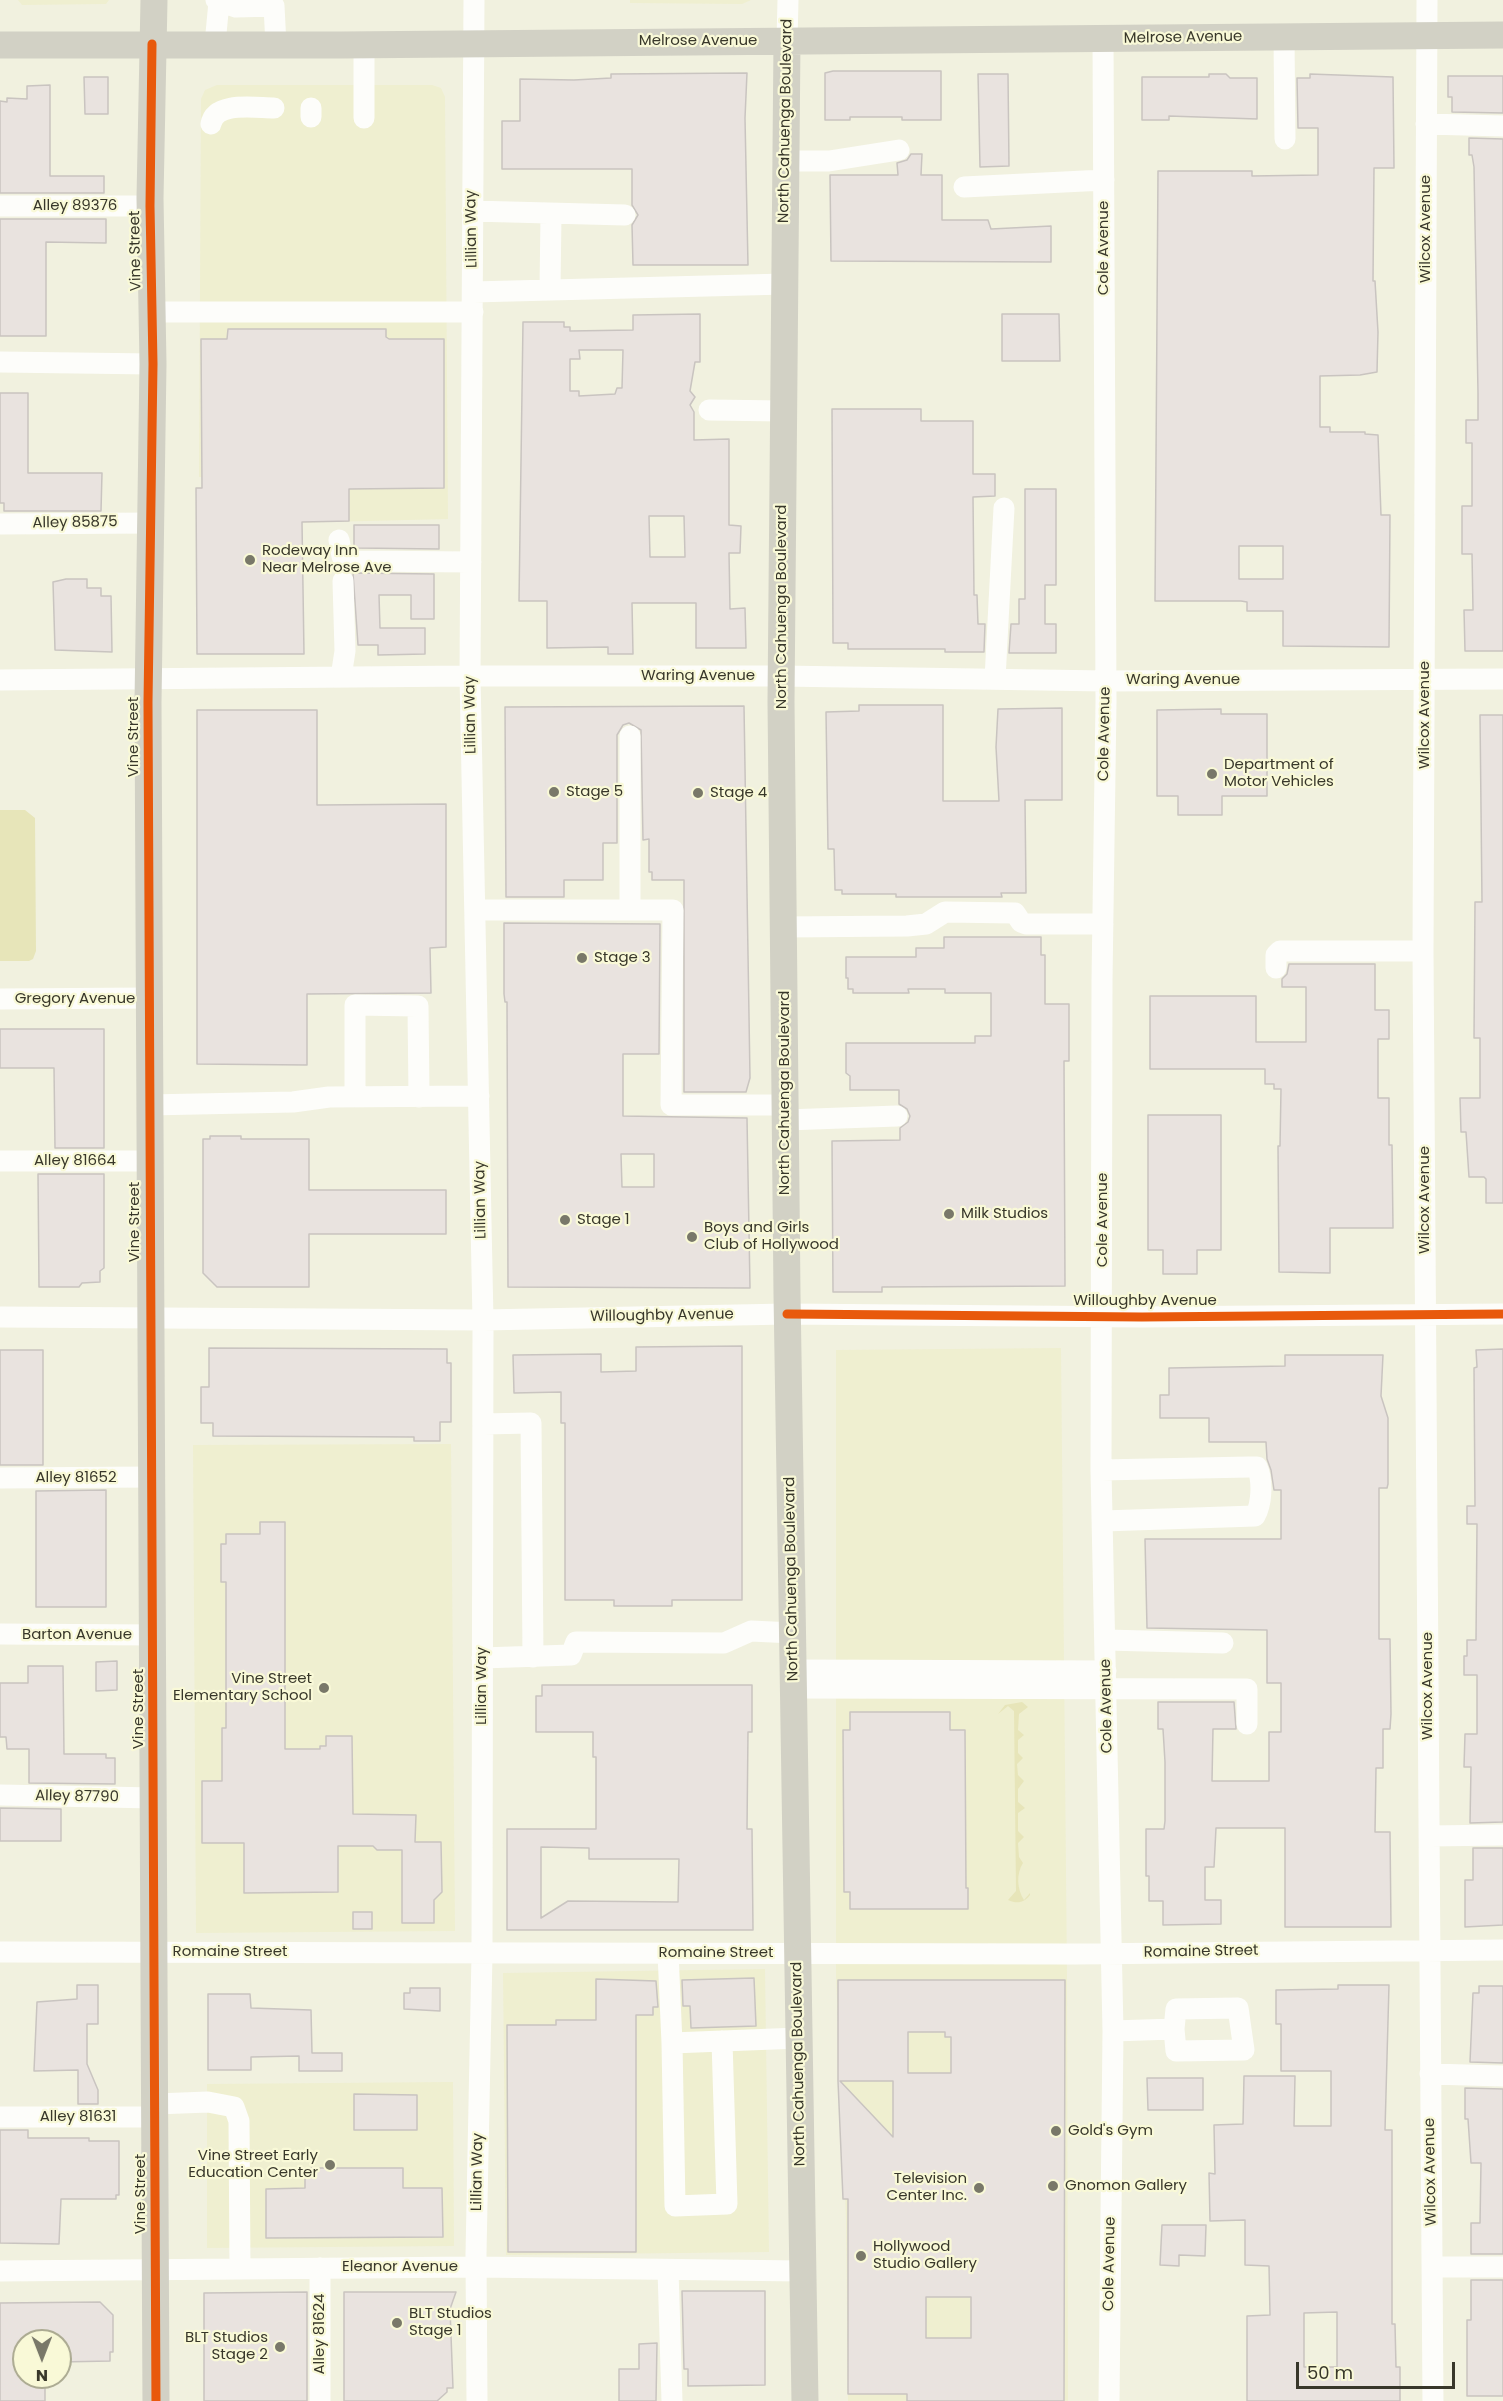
<!DOCTYPE html>
<style>
body{margin:0}
#map{position:relative;width:1503px;height:2401px;overflow:hidden;background:#f1f1df;font-family:Poppins,sans-serif}
canvas{display:block}
.north{position:absolute;left:12px;top:2329px;width:60px;height:60px;box-sizing:border-box;background:#f9f9d7;border:2px solid #acab92;border-radius:50%;rotate:180deg;font-size:16px;font-weight:700;line-height:24px;text-align:center;color:#38372a}
.north::after{content:'';display:block;margin:auto;width:21px;height:27px;background:#797869;clip-path:polygon(50% 0,100% 100%,50% 72%,0 100%)}
.scale{position:absolute;left:1296px;top:2362px;width:159px;height:27px;box-sizing:border-box;border:3px solid #38372a;border-top:0;padding-left:8px;font-size:18px;line-height:21px;white-space:nowrap;color:#38372a;-webkit-text-stroke:4px #f9f9d7;paint-order:stroke}
</style>
<div id="map">
<canvas width="1503" height="2401"></canvas>
<div class="north">N</div>
<div class="scale">50 m</div>
</div>
<script>
const g = document.querySelector('canvas').getContext('2d');
g.lineJoin = 'round';
function paint(path, color) { g.fillStyle = color; g.fill(path, 'evenodd'); }
function stroke(path, color, width, dash) { g.strokeStyle = color; g.lineWidth = width; g.lineCap = dash ? 'butt' : 'round'; g.setLineDash(dash || []); g.stroke(path); }
function label(font, color, halo, rows, align = 'center') {
  g.font = font + ' Poppins,sans-serif'; g.lineWidth = 4.5; g.setLineDash([]); g.textBaseline = 'middle'; g.strokeStyle = halo; g.fillStyle = color; for (const [text, x, y, turn = 0] of rows) {
    g.save(); g.translate(x, y); g.rotate((+turn || 0) * Math.PI / 180); g.textAlign = isNaN(turn) ? turn : align; if (halo) g.strokeText(text, 0, 0); g.fillText(text, 0, 0); g.restore();
  }
}
const built = new Path2D(`
 M18,0h91l-3,4 -84,1z
 M630,0h121l-9,4 -112,-1z
 M217,85h215l9,3 4,9 3,422 -161,4 -1,-47 -87,1 2,-378 4,-9z
 M1061,1348l6,628 1,425h-220l-2,-183 -10,-243v-625z
 M451,1444l4,487 -259,2 -3,-488z
 M765,1969l4,283 -263,3 -3,-282z
 M453,2082l1,164 -247,2v-164z`);
const green = new Path2D(`
 M0,810h25l10,8 1,133 -3,8 -4,2h-29z
 M1022,1702l6,5 -9,7 -1,16 6,5 -6,5v13l5,5 -6,6 1,11 6,6 -6,8v13l7,6 -7,5v18l6,6 -6,6 1,14 4,6c-7,11 -6,26 1,37l6,-7v2c-6,8 -13,9 -22,5l8,-9 -2,-180 -6,-5 -10,8 7,-9z`);
const building = new Path2D(`
 M833,71h108v49h-39v-3h-52v3h-25v-47z
 M747,73l-2,45 3,147h-115l-1,-40 6,-10 -6,-10v-36h-130v-48h18v-42l54,1 37,-2v-4z
 M978,74h30l1,92 -29,1z
 M1209,74h17l4,4h27v41l-88,-3v4h-27v-43h67z
 M1310,74l83,3 1,91h-20l-1,113h2l3,51 -1,40 -17,3 -40,1v51h10v5h35v2l13,1 3,80h9l-1,132 -106,-1v-35h-36v-9l-6,-1h-86l3,-430h94v5l66,-1v-47h-20l-1,-50h13zM1239,546h44v33h-44z
 M1448,76h55v37l-51,-1v-15h-4z
 M84,77h24v37h-23z
 M50,85v91h54v17h-104v-92l7,1v-4l20,1v-13z
 M1469,138l34,1v512h-38l-1,-41h9l-1,-56h-10v-48h10v-63h-6v-23h12v-27l-4,-226 -2,-12h-3z
 M911,154h11l-1,21h21v45h46l3,9 60,-3v36l-220,-1 -1,-86h68l-1,-12 10,-3z
 M0,219h106v24l-60,-1v94h-46z
 M700,314v48h-5l-5,29 5,6 -5,8 4,7v28l35,-1v86l12,1 -1,27h-11l1,56 15,-1 1,40h-50v-45h-64l1,51h-25v-7l-61,1v-47h-28l4,-279h41v5h6v4l63,-1v-15zM579,350h44l-1,38h-5l-2,6 -36,2v-5h-9v-32h10zM649,516h35l1,41h-35z
 M1002,314h57l1,47h-58z
 M228,329h158v8l3,2h55v149l-95,1v32l-47,1 2,132h-107l-1,-166h6l-1,-149h26z
 M0,393h28v80h74l-1,38h-97v-8h-4z
 M832,409h89v12h52v53h22v22l-22,1 1,98h3l1,29h7l-1,28h-39v-3h-97v-6h-15z
 M1025,489h31v96h-11v39h11v29h-47l2,-29h8v-25h6z
 M354,525h85v24l-82,-1 -3,-1z
 M353,573l81,1v45h-23v-24h-32l1,33h45v26l-47,1v-10h-20z
 M66,579h21v9h14v8h10l1,56 -57,-2 -2,-68z
 M859,705h84v96h56l-3,-54 2,-38 64,-1v92h-37l1,93h-25l1,4h-106v-3h-54v-4h-7l-1,-41h-6l-2,-137 33,-1z
 M744,706l6,372 -4,14h-62v-212h-32v-8h-3v-33l-6,1 -2,-110 -12,-7 -6,2 -6,10v108h-14v37h-39v17h-58l-1,-190z
 M1221,709v5h46v82h-45v19h-44v-19h-21v-86z
 M197,710h120v95l129,-1v143l-16,1 1,45 -124,1v71l-110,-1z
 M1480,715h23v488h-17v-24l-2,-2h-15l-3,-45h-5l-1,-34h20v-60h-6l1,-136h7z
 M504,923l156,1 -1,130h-36v62l124,2 3,170 -242,-1 -1,-285h-2l-1,-8zM621,1154h33v33h-32z
 M944,937h97v18h4v49h24v57h-5l1,225 -183,1v5h-49l-1,-151 68,-1v-12l8,-6 2,-6 -3,-7 -8,-5v-14h-49v-14l-4,-3v-30h129v-7h16v-43h-46v-4h-37l1,4h-56v-4h-5v-11h-2v-21h70v-9h28z
 M1289,964h86v46h14v29h-11v59h11v47h3l1,83h-63v45l-51,-1 -1,-126h2l1,-57h-7v-5h-9v-15h-115v-73h106v46h50v-55h-24v-8l5,-5z
 M0,1029h104v119h-49l-1,-80h-54z
 M1148,1115h73v135h-24v24h-34v-24h-15z
 M210,1136h31v3h68v51h137v44h-137v53h-92l-14,-14v-134h7z
 M38,1174h66v94l-4,3v11l-18,1 -3,4h-40z
 M742,1346v254h-70v6h-58v-6h-49v-177h-4v-31l-47,1 -1,-38 88,-1v18l35,-1v-24z
 M209,1348l238,1v14h4v59h-11v19h-26v-4l-201,-1v-13h-12v-36h8z
 M1503,1349v473l-33,1 1,-56h-7l1,-33h12v-59h-13v-19h3v-16h9l1,-116h-10v-18h8l-1,-138 3,-1 -1,-17z
 M0,1350h43v115h-43z
 M1285,1355h98l-2,41 7,22v66l-1,4h-8v151h11l1,75 -1,15h-7v39h-7l-1,64h15l1,95h-106v-99h-69l-2,39h-9v33h16v24l-58,1v-24h-14v-25h-3v-47h18l1,-8v-59l-2,-33h-5v-27h76l2,27h-23l-1,52h57v-49h12v-49h-14v-53l-120,-2 -2,-89h136v-49h-7l-3,-20 -4,-11 -1,-17h-57v-24h-49v-23h9v-27l116,-2z
 M106,1490v117h-70v-116z
 M260,1522h25v227h35v-3h6v-10h26l1,78 63,1 -1,27h26l1,50 -8,8v23h-32v-73h-25l-4,-4h-35v46l-94,1v-50h-42v-62h20v-53h4v-146h-5v-38h5v-10h34z
 M117,1661v29l-21,1v-29z
 M28,1666h35l1,88h42v4h9v26l-86,-1v-34h-22l-1,-12h-6v-54h28z
 M542,1685h210v47h-4l-1,97h5l1,101h-246v-101h89v-72h-3v-25h-57v-36h6zM541,1847l48,1v11h90l-1,43 -110,-1 -27,17z
 M850,1712h100v18h15l1,158h2v21h-118v-17h-6l-1,-162h7z
 M0,1808l61,1v32h-61z
 M1473,1848h30v77l-38,2v-47h8z
 M353,1912h19v17h-19z
 M754,1978l2,48 -65,2 -1,-22h-7l-1,-26z
 M596,1979l60,2 2,26h-5v8h-17v237h-128l-1,-227h49v-5h40z
 M838,1980h227l-1,421h-157v-7h-59v-195h-5l-5,-118zM908,2032h37v5h6v36h-43zM840,2081h53v56zM926,2297h45v41h-45z
 M77,1985h21v39h-11v40l11,26v14h-20v-34l-44,1 3,-69 40,-3z
 M1338,1985h51l-4,145h7v194h3l1,43h4v34h-153v-85l23,-1 -1,-49 -24,-1v-45l-35,1 -1,-48 6,1 -1,-49 29,-1 1,-48h51l-1,50h37v-55h-50v-47h-5v-34l62,-1zM1337,2312v55h-33v-54z
 M1479,1986h24v77l-33,-1 3,-69h6z
 M410,1988h30v23l-36,-2v-16h6z
 M208,1994h42l1,14 60,2 1,43h30v18h-43v-15l-48,1v13h-43z
 M1147,2078h56v32h-55z
 M1465,2088l38,1v165h-32v-31h9l1,-60h-10l-3,-44h-3z
 M354,2094l63,1v35h-63z
 M0,2130h28v8h61v3h30v54h-3v4h-55l-2,45 -59,-1z
 M305,2168h98v20h39l1,49 -177,1v-49l39,-1z
 M1162,2225h44l-1,31 -26,-1v11l-19,-1z
 M1471,2280h32v116h-36v-76h4z
 M682,2291h83v94l-77,1v-17h-4z
 M307,2292v109h-103v-108z
 M344,2292h112l-6,17 3,79h-6v4l-10,9h-93z
 M100,2302l13,13v37h-3v9l-50,1v-21h-36v36h21v24h-45v-98z
 M657,2343l-1,58h-37v-32h20v-25z`);
const minor = new Path2D(`
 M216,0l20,7 38,-1 2,39
 M474,0l-4,676 13,644 -1,634 -6,300 1,147
 M1427,0l-4,951 10,1450
 M1284,37l1,102
 M1103,38l3,664 -4,279 -1,489 12,561 -4,370
 M787,41l1,-41
 M215,44l4,-42
 M364,44v74
 M311,108v9
 M211,124c4,-23 44,-16 63,-16
 M1426,124l77,2
 M786,161h43l70,-11
 M964,187l140,-7
 M0,206h150
 M472,211l153,4
 M550,290l1,-76
 M473,292l312,-8
 M152,312h321
 M0,362l153,2
 M709,410l75,1
 M0,524l151,-1
 M339,540l3,16 13,5 116,1
 M341,677l4,-26 -2,-70
 M995,679l9,-171
 M0,680l470,-4h311l325,5 397,-2
 M475,910h198l-2,195h114
 M630,910v-174
 M784,927l123,-1 19,-2 19,-12 70,1 6,9 5,2h77
 M1276,968v-13l4,-4h143
 M0,999l149,-1
 M355,1097v-92l63,1 1,91
 M149,1105l144,-3 36,-5 150,-1
 M786,1120l111,-4
 M0,1161h150
 M0,1317l483,3 304,-6 355,3 361,-3
 M483,1424l48,-1 2,234
 M1101,1470l148,-3h8c6,13 5,37 -2,49l-152,5
 M0,1478l152,-1
 M0,1634l153,1
 M1106,1640l117,3
 M482,1658l89,-3 5,-13 148,1 27,-12 42,2
 M794,1670l312,1
 M794,1688l453,1v35
 M0,1795l155,3
 M1429,1836l74,-1
 M0,1952l1074,2 429,-4
 M668,1953l4,90 127,-5
 M1113,2031l61,-2 2,22 68,-1 -6,-42 -62,1 -2,20
 M672,2043l3,163 52,-2 -5,-163
 M1430,2074l73,2
 M156,2104l52,-2 26,5 5,14 1,148
 M0,2117h156
 M1433,2267h70
 M320,2268v133
 M668,2270l4,131
 M0,2271l476,-4 325,4`);
const major = new Path2D(`
 M154,0l-4,198 3,166 -5,338 8,1699
 M787,41l-6,660 6,593 18,1107
 M0,45h342l1161,-10`);
const cycleway = new Path2D(`
 M152,44l-2,162 3,158 -5,338 8,1699
 M787,1314l355,3 361,-3`);
const markers = [
 [250,560,6,"#797869"],
 [1212,774,6,"#797869"],
 [554,792,6,"#797869"],
 [698,793,6,"#797869"],
 [582,958,6,"#797869"],
 [949,1214,6,"#797869"],
 [565,1220,6,"#797869"],
 [692,1237,6,"#797869"],
 [324,1688,6,"#797869"],
 [1056,2131,6,"#797869"],
 [330,2165,6,"#797869"],
 [1053,2186,6,"#797869"],
 [979,2188,6,"#797869"],
 [861,2256,6,"#797869"],
 [397,2323,6,"#797869"],
 [280,2347,6,"#797869"]
];
const streetNames = [
 ["Melrose Avenue",1183,38,-1],
 ["Melrose Avenue",698,41],
 ["North Cahuenga Boulevard",786,121,-89],
 ["Alley 89376",75,206],
 ["Lillian Way",472,229,-91],
 ["Wilcox Avenue",1426,229,-90],
 ["Cole Avenue",1104,248,-90],
 ["Vine Street",136,251,-91],
 ["Alley 85875",75,523,-1],
 ["North Cahuenga Boulevard",782,607,-90],
 ["Waring Avenue",698,676],
 ["Waring Avenue",1183,680],
 ["Lillian Way",471,715,-91],
 ["Wilcox Avenue",1425,715,-90],
 ["Cole Avenue",1105,734,-89],
 ["Vine Street",134,737,-90],
 ["Gregory Avenue",75,999],
 ["North Cahuenga Boulevard",785,1093,-90],
 ["Alley 81664",75,1161],
 ["Lillian Way",481,1200,-91],
 ["Wilcox Avenue",1425,1200,-90],
 ["Cole Avenue",1103,1220,-90],
 ["Vine Street",135,1222,-90],
 ["Willoughby Avenue",1145,1301],
 ["Willoughby Avenue",662,1316,-1],
 ["Alley 81652",76,1478],
 ["North Cahuenga Boulevard",792,1579,-91],
 ["Barton Avenue",77,1635],
 ["Lillian Way",482,1686,-90],
 ["Wilcox Avenue",1428,1686,-90],
 ["Cole Avenue",1107,1706,-91],
 ["Vine Street",139,1709,-90],
 ["Alley 87790",77,1797,1],
 ["Romaine Street",230,1952],
 ["Romaine Street",1201,1952,-1],
 ["Romaine Street",716,1953],
 ["North Cahuenga Boulevard",799,2064,-91],
 ["Alley 81631",78,2117],
 ["Lillian Way",478,2172,-89],
 ["Wilcox Avenue",1431,2172,-91],
 ["Vine Street",141,2194,-90],
 ["Cole Avenue",1110,2264,-89],
 ["Eleanor Avenue",400,2267],
 ["Alley 81624",320,2334,-90]
];
const poiNames = [
 ["Rodeway Inn",262,551],
 ["Near Melrose Ave",262,568],
 ["Department of",1224,765],
 ["Motor Vehicles",1224,782],
 ["Stage 5",566,792],
 ["Stage 4",710,793],
 ["Stage 3",594,958],
 ["Milk Studios",961,1214],
 ["Stage 1",577,1220],
 ["Boys and Girls",704,1228],
 ["Club of Hollywood",704,1245],
 ["Vine Street",312,1679,"right"],
 ["Elementary School",312,1696,"right"],
 ["Gold's Gym",1068,2131],
 ["Vine Street Early",318,2156,"right"],
 ["Education Center",318,2173,"right"],
 ["Television",967,2179,"right"],
 ["Center Inc.",967,2196,"right"],
 ["Gnomon Gallery",1065,2186],
 ["Hollywood",873,2247],
 ["Studio Gallery",873,2264],
 ["BLT Studios",409,2314],
 ["Stage 1",409,2331],
 ["BLT Studios",268,2338,"right"],
 ["Stage 2",268,2355,"right"]
];
paint(built, '#efefd0');
paint(green, '#e7e5b9');
paint(building, '#e9e3df');
stroke(building, '#c9c4c0', 1.5);
stroke(minor, '#fdfdfa', 21);
stroke(major, '#d2d1c5', 27);
stroke(cycleway, '#e8590c', 9);
for (const [x, y, r, color] of markers) { const dot = new Path2D(); dot.arc(x, y, r, 0, 2 * Math.PI); g.fillStyle = color; g.fill(dot); stroke(dot, '#f9f9d7', 2); }
label('15px', '#38372a', '#f9f9d7', streetNames);
label('15px', '#38372a', '#f9f9d7', poiNames, 'left');
</script>
